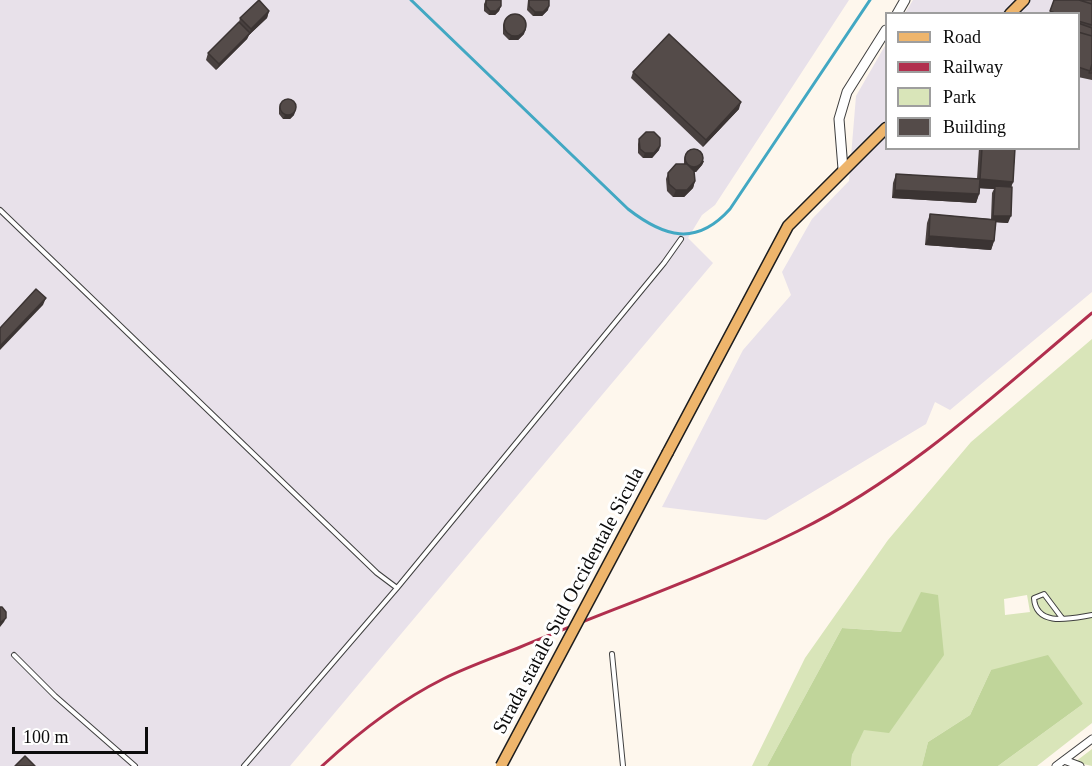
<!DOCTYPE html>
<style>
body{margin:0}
#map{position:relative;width:1092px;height:766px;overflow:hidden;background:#fef7ed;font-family:Georgia,serif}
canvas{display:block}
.legend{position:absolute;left:885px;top:12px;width:195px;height:138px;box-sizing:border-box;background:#fff;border:2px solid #9e9e9e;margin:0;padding:8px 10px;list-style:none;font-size:18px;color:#0c0c0c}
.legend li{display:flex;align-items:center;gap:12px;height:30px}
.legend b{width:30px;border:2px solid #9e9e9e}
.scale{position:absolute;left:12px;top:727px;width:136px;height:27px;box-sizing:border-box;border:3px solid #0c0c0c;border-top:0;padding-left:8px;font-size:18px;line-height:21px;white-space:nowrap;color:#0c0c0c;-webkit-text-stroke:4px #fff;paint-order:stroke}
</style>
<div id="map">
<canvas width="1092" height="766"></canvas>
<ul class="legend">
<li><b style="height:8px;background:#eeb56c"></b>Road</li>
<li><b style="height:8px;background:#b12f4e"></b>Railway</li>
<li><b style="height:16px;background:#d9e5b9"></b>Park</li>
<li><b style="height:16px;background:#544b49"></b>Building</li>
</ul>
<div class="scale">100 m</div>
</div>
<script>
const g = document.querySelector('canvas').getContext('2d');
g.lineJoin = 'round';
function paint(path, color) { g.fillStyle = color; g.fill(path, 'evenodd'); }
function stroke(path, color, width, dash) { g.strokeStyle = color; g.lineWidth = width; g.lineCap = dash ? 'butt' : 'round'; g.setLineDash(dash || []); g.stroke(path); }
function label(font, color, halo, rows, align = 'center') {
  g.font = font + ' Georgia,serif'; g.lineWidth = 6; g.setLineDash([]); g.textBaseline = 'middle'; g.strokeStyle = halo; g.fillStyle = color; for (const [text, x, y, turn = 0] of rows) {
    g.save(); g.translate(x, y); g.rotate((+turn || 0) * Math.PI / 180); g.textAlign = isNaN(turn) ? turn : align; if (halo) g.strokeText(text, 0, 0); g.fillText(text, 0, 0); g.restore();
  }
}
const industrial = new Path2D(`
 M0,0h849l-134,205 -13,10 -14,23 25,25 -423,503h-290z
 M913,0h179v292l-142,118 -15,-8 -9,22 -160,96 -104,-13 81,-157 48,-55 -9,-23 30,-53 37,-38 7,-85 30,-52v104h192v-134l-173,-1z`);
const green = new Path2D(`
 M1092,339v384l-55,43h-39l85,-62 -92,-34 -21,45 -42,27 -6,24h-71l1,-11 49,-123 -59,-4 -75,138h-15l53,-108 83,-118 83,-98zM1027,595l3,17 -25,3 -1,-16z
 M1092,749v17l-17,-4z`);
const forest = new Path2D(`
 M921,592l17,3 6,60 -55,78 -25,-3 -12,25 -1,11h-84l75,-138 59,4z
 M1048,655l35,49 -85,62h-76l6,-24 42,-27 21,-45z`);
const stream = new Path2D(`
 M411,0l217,209c36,28 68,38 102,0l140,-209`);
const service = new Path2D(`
 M0,210l377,363 20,15
 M1062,618l-18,-24 -10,4c2,30 38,20 58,17
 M612,654l11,112
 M14,655l41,41 80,70
 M244,766l153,-178 267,-325 17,-24`);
const minor = new Path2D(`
 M1064,760l16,6
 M1056,766l36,-27`);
const tertiary = new Path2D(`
 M897,14l8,-14
 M843,169l-4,-50 8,-27 39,-62`);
const primary = new Path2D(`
 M1010,14l14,-14
 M668,452l120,-226 98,-98`);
const rail = new Path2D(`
 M322,766c36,-33 77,-65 121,-87 24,-12 50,-21 75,-31 93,-39 190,-72 280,-117 110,-54 201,-140 294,-218`);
const primaryBridge = new Path2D(`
 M501,766l167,-314`);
const wall = new Path2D(`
 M486,0l15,6 -2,5 -4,4h-6l-5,-4v-7z
 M528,0h21l-1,10 -6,6h-9l-6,-6z
 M1054,0h38v80l-14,-3v-63h-29z
 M269,11l-2,7 -18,17 -2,4 -31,31 -10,-10 2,-7 31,-31 1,-4z
 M505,21l19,13 -6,6h-9l-6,-6v-9z
 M633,72l106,37 -36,38 -72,-69z
 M280,104l14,11 -4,4h-7l-4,-5v-6z
 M639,139l21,7 -1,4 -7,8h-9l-5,-5v-9z
 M979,148h36l-2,34 -2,5 -3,36 -12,-1 -2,19 -3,9 -66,-5 2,-22 3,-9 61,5 1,-26 2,-4 -15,-1v6l-3,9 -84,-5 1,-15 3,-9 81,5z
 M685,155l19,6 -2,4 -6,7h-2l1,9 -2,7 -9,9h-11l-6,-6 -1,-12 2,-6 16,-9v-5z`);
const shadedWall = new Path2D(`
 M501,6l-2,5 -4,4h-6l1,-4z
 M549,6l-1,4 -6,6h-9l2,-4z
 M269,11l-2,7 -18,17 -2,4 -31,31 3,-6 31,-31 1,-4z
 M526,29l-2,5 -6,6h-9l2,-5z
 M741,102l-2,7 -36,38 3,-7z
 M296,110l-2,5 -4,4h-7l2,-4z
 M660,146l-1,4 -7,8h-9l2,-5z
 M704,161l-2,4 -6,7h-7l1,-5z
 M980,179l33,3 -3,8 -15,-4 -1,3 -18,-1z
 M695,181l-2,7 -9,9h-11l3,-7z
 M895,190l84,4 -3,9 -84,-5z
 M993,216h18l-3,7 -17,-1z
 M929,236l65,5 -3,9 -66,-5z
 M46,298l-3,7 -43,45v-4z
 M6,618l-2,4 -4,5v-5z`);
const building = new Path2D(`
 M259,0l10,11 -18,18 -11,-11z
 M486,0h15v6l-5,5h-6l-4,-5z
 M529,0h20v6l-6,6h-8l-6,-6z
 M1054,0h25l13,4v21l-14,-4v-7h-21l-7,-3z
 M1079,0h13v4z
 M504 25a11 11 0 1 1 22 0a11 11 0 1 1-22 0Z
 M239,22l11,11 -31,31 -11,-11z
 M1078,23l14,5v8l-14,-4z
 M1078,32l14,4v28l-2,7 -12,-4z
 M669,34l72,68 -35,38 -73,-68z
 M1092,64v9h-3l1,-2z
 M280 107a8 8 0 1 1 16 0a8 8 0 1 1-16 0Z
 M646,132h8l6,6v8l-6,7h-9l-5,-4 -1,-10z
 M982,148h33l-2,34 -33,-3z
 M685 158a9 9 0 1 1 18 0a9 9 0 1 1-18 0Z
 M676,164h11l7,7 1,10 -8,9h-11l-7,-6 -1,-11z
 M896,174l84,5 -1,15 -84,-4z
 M995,186l17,1 -1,29h-18z
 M930,214l66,6 -2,21 -65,-5z
 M36,289l10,9 -46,48v-18z
 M0,607h2l4,5v6l-5,4h-1z
 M25,756l10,10h-20z`);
const streetNames = [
 ["Strada statale Sud Occidentale Sicula",569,601,-62]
];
paint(industrial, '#e8e1ea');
paint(green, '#d9e5b9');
paint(forest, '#c0d59a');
stroke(stream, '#42a8c3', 3);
stroke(service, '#3f3f3f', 6);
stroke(minor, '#3f3f3f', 9);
stroke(tertiary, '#3f3f3f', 11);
stroke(primary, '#1d1d1d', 13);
stroke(service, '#fff', 4);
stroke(minor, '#fff', 7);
stroke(tertiary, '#fff', 9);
stroke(primary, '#eeb56c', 10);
stroke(rail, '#b12f4e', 3);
stroke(primaryBridge, '#1d1d1d', 13, []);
stroke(primaryBridge, '#eeb56c', 10);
paint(wall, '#48403f');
paint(shadedWall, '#3b3433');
paint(building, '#544b49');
stroke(building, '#3b3433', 1.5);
label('20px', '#0c0c0c', '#fff', streetNames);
</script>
